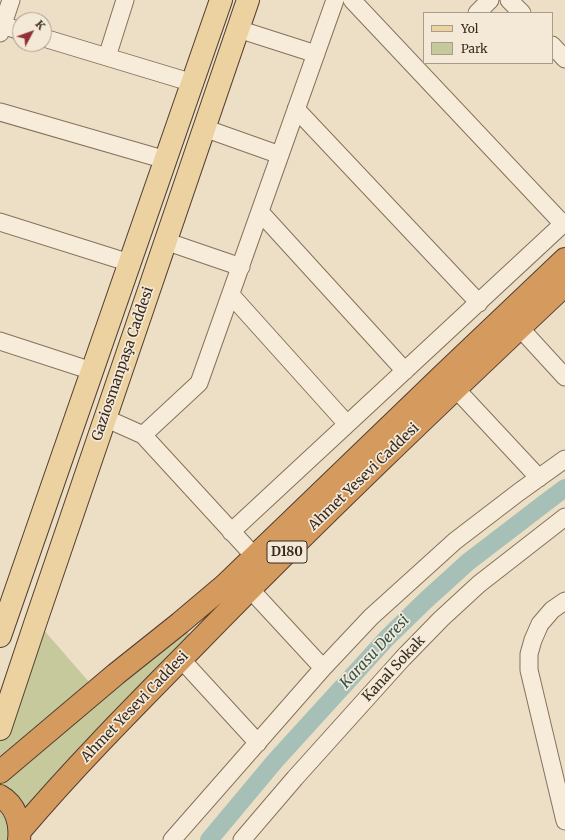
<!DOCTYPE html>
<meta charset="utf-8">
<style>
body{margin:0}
#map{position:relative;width:565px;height:840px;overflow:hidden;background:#ecdfc6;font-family:Merriweather,serif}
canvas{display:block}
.legend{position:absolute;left:423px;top:12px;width:130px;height:52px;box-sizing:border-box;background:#f4e9d6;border:1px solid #a89d8d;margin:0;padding:5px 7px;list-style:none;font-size:12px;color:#372a20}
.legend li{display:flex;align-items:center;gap:8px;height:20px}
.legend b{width:20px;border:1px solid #a89d8d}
.north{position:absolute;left:12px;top:12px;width:40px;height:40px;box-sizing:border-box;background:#f4e9d6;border:1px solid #a89d8d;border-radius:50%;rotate:49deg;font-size:11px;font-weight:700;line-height:16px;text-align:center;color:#372a20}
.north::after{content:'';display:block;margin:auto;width:14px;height:18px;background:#913137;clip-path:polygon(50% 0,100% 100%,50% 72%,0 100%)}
</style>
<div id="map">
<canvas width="565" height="840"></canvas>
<ul class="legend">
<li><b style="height:5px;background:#ecd1a1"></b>Yol</li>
<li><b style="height:11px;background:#c6c99b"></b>Park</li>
</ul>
<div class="north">K</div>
</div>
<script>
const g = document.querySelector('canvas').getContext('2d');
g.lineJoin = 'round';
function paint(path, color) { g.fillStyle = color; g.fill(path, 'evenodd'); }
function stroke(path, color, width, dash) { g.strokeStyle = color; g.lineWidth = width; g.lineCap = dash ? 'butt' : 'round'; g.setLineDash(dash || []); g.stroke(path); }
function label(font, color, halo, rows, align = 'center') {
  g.font = font + ' Merriweather,serif'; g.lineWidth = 3.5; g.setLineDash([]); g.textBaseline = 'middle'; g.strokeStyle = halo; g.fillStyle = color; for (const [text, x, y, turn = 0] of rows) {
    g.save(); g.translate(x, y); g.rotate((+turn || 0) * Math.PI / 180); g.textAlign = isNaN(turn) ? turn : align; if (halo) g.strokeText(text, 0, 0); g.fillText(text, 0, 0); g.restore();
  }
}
const green = new Path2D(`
 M36,621l60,69 84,-67 17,20 -178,197h-19v-111z`);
const canal = new Path2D(`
 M209,840l66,-79 112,-123 38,-37 43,-39 77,-59 20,-15`);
const minor = new Path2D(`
 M352,0l211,224
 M509,0l13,13
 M477,13l13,-13
 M3,25l17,6
 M238,29l78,25
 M0,33l11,-33
 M44,38l149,45
 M552,45l13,14
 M107,57l18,-57
 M296,109l183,194
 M0,112l166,48
 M204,128l76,27
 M260,212l145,159
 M0,222l130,41
 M165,241l76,26
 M231,295l116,129
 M520,328l45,49
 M0,341l92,30
 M456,389l83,89
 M105,418l38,17 112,122
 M143,435l56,-52 136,-383
 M231,532l334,-310
 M250,589l73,79
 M565,601l-13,9 -12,14 -7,16 -4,14v16l36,151
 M181,659l77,84
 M172,840l151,-172 48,-51 84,-76 64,-49 46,-33
 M242,840l53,-62 108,-120 38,-39 38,-35 86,-67`);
const major = new Path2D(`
 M0,636l221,-636
 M0,729l36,-108 212,-621`);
const highway = new Path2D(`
 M0,772l116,-98 64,-51 45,-38 218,-210 122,-116
 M0,796c16,9 21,27 19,44
 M20,831c56,-66 117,-127 178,-189 119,-122 243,-240 367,-357`);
const shields = [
 [287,552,40]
];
const shieldNames = [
 ["D180",287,552]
];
const streetNames = [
 ["Gaziosmanpaşa Caddesi",123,364,-71],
 ["Ahmet Yesevi Caddesi",364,477,-44],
 ["Kanal Sokak",394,669,-47],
 ["Ahmet Yesevi Caddesi",135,707,-46]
];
const waterNames = [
 ["Karasu Deresi",375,652,-47]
];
paint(green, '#c6c99b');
stroke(canal, '#a7c0b7', 18);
stroke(minor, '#86715d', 19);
stroke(major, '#543f31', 24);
stroke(highway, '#543f31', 24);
stroke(minor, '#f7ecd9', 17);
stroke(major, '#ecd1a1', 22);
stroke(highway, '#d59a5d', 22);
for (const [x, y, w] of shields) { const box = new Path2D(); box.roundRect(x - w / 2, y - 11, w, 22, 3); g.fillStyle = '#f4e9d6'; g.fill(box); stroke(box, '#372a20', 1); }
label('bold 13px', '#372a20', null, shieldNames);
label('14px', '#372a20', '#f4e9d6', streetNames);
label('italic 15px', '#305652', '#f4e9d6', waterNames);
</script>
